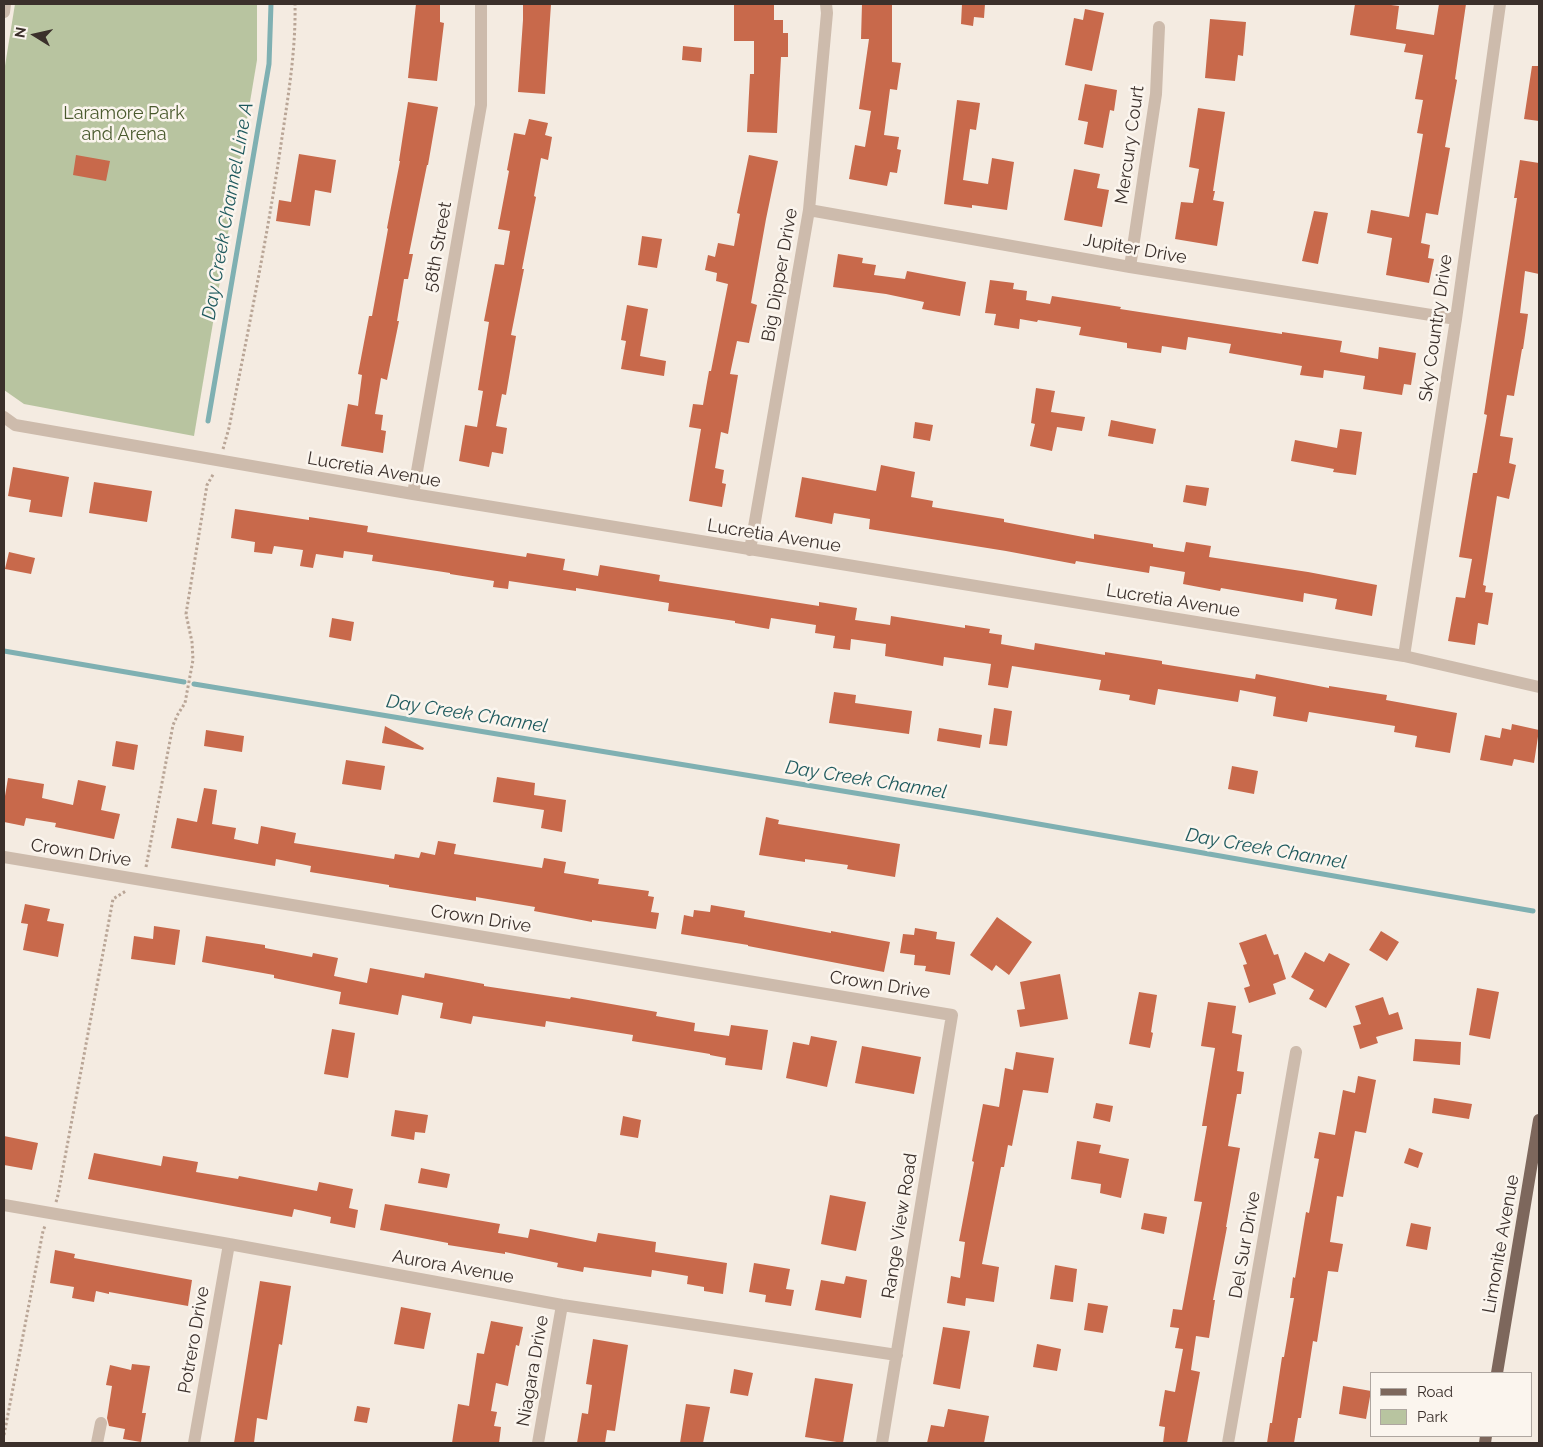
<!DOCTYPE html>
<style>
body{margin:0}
#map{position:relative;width:1543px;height:1447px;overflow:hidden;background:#f4ebe1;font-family:Raleway,sans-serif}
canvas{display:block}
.frame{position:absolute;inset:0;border:5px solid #3b302b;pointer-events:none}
.legend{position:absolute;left:1370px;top:1372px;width:162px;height:65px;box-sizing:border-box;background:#fbf5ee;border:1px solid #aea6a0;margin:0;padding:6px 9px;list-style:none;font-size:15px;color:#3b302b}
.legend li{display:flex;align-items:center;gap:10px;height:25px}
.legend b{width:25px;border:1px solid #aea6a0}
.north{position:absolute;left:10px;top:10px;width:50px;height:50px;-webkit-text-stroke:4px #fbf5ee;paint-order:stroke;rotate:280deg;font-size:14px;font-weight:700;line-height:20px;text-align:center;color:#3b302b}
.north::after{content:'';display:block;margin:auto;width:18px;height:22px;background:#3b302b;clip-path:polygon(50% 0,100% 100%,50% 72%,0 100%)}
</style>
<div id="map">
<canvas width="1543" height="1447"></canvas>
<div class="frame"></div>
<ul class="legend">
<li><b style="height:6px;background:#7d675c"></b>Road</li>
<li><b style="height:14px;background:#b8c4a0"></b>Park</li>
</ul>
<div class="north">N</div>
</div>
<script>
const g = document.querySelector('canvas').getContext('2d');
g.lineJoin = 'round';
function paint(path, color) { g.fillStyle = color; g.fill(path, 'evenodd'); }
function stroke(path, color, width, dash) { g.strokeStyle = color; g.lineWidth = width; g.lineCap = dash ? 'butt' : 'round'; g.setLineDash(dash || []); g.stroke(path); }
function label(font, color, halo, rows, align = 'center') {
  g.font = font + ' Raleway,sans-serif'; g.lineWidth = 5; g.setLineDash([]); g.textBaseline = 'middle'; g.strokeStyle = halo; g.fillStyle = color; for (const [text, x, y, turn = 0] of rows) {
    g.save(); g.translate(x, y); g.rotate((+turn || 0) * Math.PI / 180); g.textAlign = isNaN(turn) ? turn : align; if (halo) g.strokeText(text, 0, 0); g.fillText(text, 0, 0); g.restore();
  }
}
const green = new Path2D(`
 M15,4h242v56l-63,376 -170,-32 -20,-14v-318z`);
const stream = new Path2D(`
 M208,421l61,-357 2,-60
 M4,651l180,31
 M194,684l782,129 557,98`);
const building = new Path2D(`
 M416,4h24v18l4,1 -7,58 -29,-3z
 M523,4h28l-6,90 -27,-2 5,-72z
 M862,4h30v58l9,1 -4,27 -7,-1 -6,46 15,2 -2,12 4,1 -4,23 -7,-1 -3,14 -38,-7 6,-34 10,2 6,-36 -12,-2 10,-70h-8z
 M962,4h23l-1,14 -10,-1 -1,9 -12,-2z
 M1355,4h28l16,2 -3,23 38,6 5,-31h27l-11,75 2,1 -12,67 5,1 -12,67 -12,-2 -5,30 9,2 -2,13 6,1 -5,24 -43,-8 6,-37 -25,-5 4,-23 38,7 14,-83 -6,-1 6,-33 -8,-1 8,-44 -19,-3 2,-8 -56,-9z
 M734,5h40v15h9v13h5v24h-7l-4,76 -30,-1 3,-58h4v-33h-20z
 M1085,9l19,4 -12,58 -27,-6 9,-47 9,2z
 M1210,19l36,3 -3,34 -5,-1 -3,26 -30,-3z
 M683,46l19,2 -1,14 -19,-2z
 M1532,66h7v55l-15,-2z
 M1085,84l32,6 -3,21 -4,-1 -7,38 -19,-4 4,-22 -10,-2z
 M957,100l23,3 -4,27 -6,-1 -7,51 25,4 4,-26 22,4 -7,48 -35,-5v3l-28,-4z
 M408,102l30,5 -10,58h-1l-18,89h4l-5,25h-4l-7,42h2l-12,59 -6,-2 -6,36 8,1 -2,15 5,1 -3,22 -42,-7 7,-42 10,2 4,-31 -4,-1 11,-58h3l16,-87 -1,-1 13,-67h-1z
 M1198,108l27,4 -12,79h2l-2,9 11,2 -7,44 -42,-7 6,-37 12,1 6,-34 -10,-2z
 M529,119l19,4 -3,12 7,2 -4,23 -7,-2 -7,38 2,1 -14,72h2l-13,66 5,1 -10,59 -4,-1 -6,32 11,2 -4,26 -11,-2 -3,15 -30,-6 6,-36 12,2 6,-36 -5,-1 11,-68 -5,-1 11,-57 9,1 6,-34 -12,-2 11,-58 -2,-1 7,-37 11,2z
 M299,154l37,6 -5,33 -16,-3 -5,36 -34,-5 3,-21 12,2z
 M76,155l34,6 -4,20 -33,-6z
 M749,155l29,6 -12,58 -15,84 6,2 -8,38 -12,-2 -7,33 8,1 -10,59 -7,-2 -6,36 9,2 -2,13 4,1 -4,23 -33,-6 12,-72 -12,-2 4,-23 10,1 6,-34h2l17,-87 -12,-3 1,-8 -12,-3 3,-15 7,2 3,-14 16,3 6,-32 -3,-1z
 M1520,160l19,3v111l-14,-3 -5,42 8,1 -5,35h-1l-8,47 -7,-1 -7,41 13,2 -4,25 7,2 -7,34 -12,-3 -14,89 3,1 -1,6 8,1 -5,32 -10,-2 -3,22 -27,-4 8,-44 9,1 7,-39 -13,-2 14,-84h4l10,-58 -3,-1 33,-216h-3z
 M1074,169l26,5 -3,14 12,2 -7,37 -38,-7z
 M1314,211l14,2 -10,51 -16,-3z
 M642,236l20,3 -5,29 -19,-3z
 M838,254l25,4 -1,5 14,2 -2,10 31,4 2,-8 59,11 -6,34 -38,-7 2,-7 -38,-8 -53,-7z
 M990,280l24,3 -1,6 14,2 -1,9 24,4 2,-8 69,11 -1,2 162,25v-2l60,9 -2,11 38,7 1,-12 37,6 -5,32 -7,-1 -2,11 -39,-6 2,-13 -41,-6 -1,8 -23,-3 2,-9 -73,-13 2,-9 -43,-7 -2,13 -24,-4 -1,7 -34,-5v-5l-48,-8 2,-8 -43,-7 -1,2 -17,-3 -1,10 -25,-4 2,-11 -11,-1z
 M627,305l21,4 -8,47 26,5 -2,15 -43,-7 5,-28 -5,-1z
 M1036,388l19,3 -4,21 34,5 -3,14 -25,-4 -5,24 -22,-5 5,-22 -4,-1z
 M1111,420l45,9 -3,15 -45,-8z
 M915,422l18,3 -3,16 -17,-3z
 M1340,429l22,3 -6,43 -23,-3 1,-3 -43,-8 4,-21 42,8z
 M881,465l34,7 -4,25 22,4 -1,6 72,12v3l90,17v-5l59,10v3l31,5 2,-10 25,4 -2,11 99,15 69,13 -5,31 -37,-7 2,-10 -33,-6 -1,9 -82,-14 -1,3 -37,-7 2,-12 -35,-6 -1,7 -73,-12 -1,3 -69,-13 -137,-22 1,-10 -36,-6 -2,11 -37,-7 7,-40 74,14z
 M13,467l56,10 -7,40 -33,-5 2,-12 -23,-4z
 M94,482l58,9 -5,31 -58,-9z
 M1186,485l23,3 -3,18 -23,-4z
 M235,509l74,11v-3l59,9 -1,6 159,25 1,-4 38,6 -2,11 35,6 2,-11 60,10 -1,6 160,25v-4l38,6 -2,12 35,5 1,-9 74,12v-3l25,4 -1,4 13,2 -1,9 33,6 1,-7 70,12v-3l57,9v3l93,15 1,-5 73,14v-2l58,9 -1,5 71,13 -7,40 -35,-6 2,-11 -23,-4 1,-6 -86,-14 -2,10 -34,-6 3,-19 -36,-7 -2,12 -80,-13 -3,16 -26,-5 1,-5 -31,-5 2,-10 -89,-14 -4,22 -20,-3 3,-21 -47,-7 -1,9 -58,-10 1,-12 -35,-5 -1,11 -17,-2 2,-12 -20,-3 1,-8 -45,-7 -2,11 -34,-6v-2l-67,-10 1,-8 -93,-15v3l-67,-10 -1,8 -15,-2 1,-6 -44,-7v-1l-78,-12 1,-6 -29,-4 -1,7 -27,-4 -3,14 -13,-2 3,-16 -29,-4 -2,8 -18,-2 1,-10 -24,-4z
 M9,552l26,6 -4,16 -26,-5z
 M332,618l22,4 -3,19 -22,-4z
 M834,692l22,3 -1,8 57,8 -3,23 -80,-11z
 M994,708l18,3 -5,35 -18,-2z
 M1512,724l27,6 -5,33 -20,-4 -2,7 -32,-6 5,-25 15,3 2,-10 9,2z
 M385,726l39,22 -1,2 -41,-7z
 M939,728l43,7 -2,13 -43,-7z
 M206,730l38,6 -2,16 -38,-6z
 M116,741l22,4 -4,25 -22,-4z
 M346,760l39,6 -4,24 -39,-6z
 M1232,766l26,5 -4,23 -26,-5z
 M497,777l38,6 -1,12 32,5 -4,32 -21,-4 3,-18 -51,-8z
 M8,778l36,6 -2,14 31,7 5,-25 28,6 -5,24 19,4 -6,25 -59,-12 1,-4 -30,-5 -2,8 -20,-4v-20z
 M204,788l13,2 -5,34 24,4 -2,11 24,5 3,-18 35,7 -2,10 100,16 1,-5 24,4 2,-6 14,3 3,-14 18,3 -2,10 88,14 2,-10 22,4 -2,11 35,6 -1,5 51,7 -1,5 6,1 -3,15 8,1 -3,16 -64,-9v2l-58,-11 1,-4 -59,-10v4l-87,-14v-2l-79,-13 1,-6 -35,-7 -1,7 -104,-18 6,-30 20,4z
 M766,817l13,3 -1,4 122,20 -5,33 -48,-8 1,-4 -43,-6v3l-46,-7z
 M25,904l25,5 -3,12 17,3 -6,33 -35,-7 5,-26 -7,-1z
 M711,905l34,6 -1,6 87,16v-2l59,11 -6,30 -136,-26v-1l-67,-11 3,-19 9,2 1,-7 16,2z
 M997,917l35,25 -23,33 -13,-10 -4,6 -22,-16z
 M154,926l26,4 -5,35 -44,-6 3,-23 19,3z
 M915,928l22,4 -1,7 19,3 -5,33 -25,-4 1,-5 -12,-1 1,-10 -15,-2 3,-19 11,1z
 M1381,931l18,11 -12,19 -18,-11z
 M1266,934l8,21 4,-1 8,25 -13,5 3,10 -27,9 -5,-15 6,-2 -7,-21 4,-1 -8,-21z
 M206,936l59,9v3l47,9 1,-4 25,5 -4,18 33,7 3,-15 54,10 1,-5 59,11v2l86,13 1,-2 86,15 -1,4 39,7 -1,8 35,5 2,-11 37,5 -6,40 -37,-5 1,-7 -16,-3v-1l-78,-13 1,-6 -87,-14 -1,6 -72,-11 -2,8 -31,-6 3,-15 -41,-8 -4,20 -59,-11 2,-12 -67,-14v-3l-72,-13z
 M1305,952l19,10 5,-9 21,11 -24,44 -17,-9 5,-9 -23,-13z
 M1060,974l8,45 -48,8 -3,-17 8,-1 -5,-27z
 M1477,988l22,4 -9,47 -21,-4z
 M1139,992l18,3 -6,37 2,1 -3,15 -21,-4z
 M1383,997l6,18 9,-3 5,17 -27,8 2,6 -18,6 -7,-23 8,-2 -6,-18z
 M1208,1002l28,4 -4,27 10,2 -5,36 7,1 -3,22h-4l-9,52 12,2 -14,79h1l-14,73h2l-6,38 -13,-2 -5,34 9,2 -13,71h-24l2,-16 -6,-1 6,-36 10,2 8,-43 -8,-1 4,-20 -9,-1 3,-18 9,1 20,-108 -8,-1 13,-75h-5l13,-78 -14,-2z
 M332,1029l23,4 -7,45 -24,-4z
 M811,1036l26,5 -10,46 -41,-9 7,-36 16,3z
 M1415,1039l46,3 -1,23 -47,-4z
 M862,1046l59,11 -7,37 -59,-11z
 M1016,1052l38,6 -6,35 -25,-3 -11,56 -4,-1 -4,22h-3l-19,97 17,3 -5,35 -28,-4 -1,8 -18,-3 4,-27 9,2 5,-36 -6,-1 15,-79 -2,-1 11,-57 16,3 6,-39 8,2z
 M1358,1076l18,4 -10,53 -11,-2 -12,66 -6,-1 -7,46 13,2 -5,28 -10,-1 -11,71 -4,-1 -12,77h-3l-4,25h-27l3,-20h2l10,-66h2l10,-59h-4l3,-21 2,1 11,-66 3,1 10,-54 -5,-1 5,-26 16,3 8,-45 12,3z
 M1434,1098l38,6 -3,15 -37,-6z
 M1096,1103l17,3 -3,16 -17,-4z
 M395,1110l33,5 -3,18 -10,-1 -1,8 -23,-4z
 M623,1116l18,4 -3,18 -18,-3z
 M4,1136l34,7 -6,27 -28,-5z
 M1077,1141l24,4 -2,8 30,6 -8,39 -21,-5 1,-9 -30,-5z
 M1409,1148l14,5 -5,15 -14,-5z
 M94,1153l67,13 2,-10 35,6 -2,10 42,7 1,-3 78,15 2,-9 34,7 -4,19 9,2 -3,18 -25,-5 1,-6 -37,-8 -2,8 -204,-38z
 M421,1168l29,6 -3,14 -29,-5z
 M830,1195l36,7 -10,49 -35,-7z
 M385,1204l115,20 -2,9 30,5 2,-9 66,13 2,-9 58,9 -1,10 72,11 -4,31 -19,-3v-4l-17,-3 1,-8 -36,-6 -1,7 -67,-10 -1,5 -26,-5 1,-4 -53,-11v2l-57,-9v-2l-68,-13z
 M1144,1213l23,4 -3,17 -23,-5z
 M1411,1223l20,4 -4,23 -21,-4z
 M55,1250l20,4 -1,4 118,22 -4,26 -79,-14v2l-13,-3 -2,11 -22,-4 2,-11 -24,-4z
 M754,1263l36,6 -4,20 8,1 -3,16 -26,-4 1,-7 -17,-3z
 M1055,1265l22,4 -4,33 -23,-3z
 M846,1276l21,4 -6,38 -46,-8 6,-30 23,4z
 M260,1281l31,5 -9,59 -3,-1 -12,76 -10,-2 -3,25h-20z
 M1088,1303l20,3 -5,27 -19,-3z
 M401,1307l30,6 -7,36 -30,-5z
 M491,1321l32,6 -4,19 -3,-1 -8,41 -12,-3 -5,28 6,1 -3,14 7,1 -2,16h-47l6,-39 11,2 8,-53 7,1z
 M943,1327l27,4 -10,58 -27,-5z
 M593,1339l35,6 -13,86 -8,-1 -2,13h-28l5,-30 6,1 4,-29 -6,-1z
 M1037,1344l24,5 -4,22 -24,-4z
 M132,1364l18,2 -8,47h4l-5,29 -18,-3 2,-10 -16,-3 -2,-8 5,-32 -6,-1 4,-20 21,5z
 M734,1369l19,4 -5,23 -18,-3z
 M815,1378l38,6 -10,59 -38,-6z
 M1343,1386l28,5 -5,28 -27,-5z
 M686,1404l24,3 -7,36h-23z
 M357,1406l13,2 -3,15 -13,-2z
 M948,1409l41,7 -5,27h-57l4,-18 13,2z`);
const path = new Path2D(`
 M223,449l6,-21c18,-92 37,-184 51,-277 7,-48 16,-98 15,-147
 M146,867l27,-142 5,-11 7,-11 8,-43 -1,-18 -6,-28 21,-129 7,-12
 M56,1202l2,-7 55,-296 13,-8
 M4,1435l39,-204 2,-5`);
const minor = new Path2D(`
 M4,12l1,-8
 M809,210l321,57 326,52
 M1130,267l26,-173 3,-67
 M4,417l11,8 398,69 991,162 135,31
 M413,494l68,-389v-101
 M750,550l59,-340 18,-197 -1,-9
 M1404,656l52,-337 44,-315
 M4,857l948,158 -70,428
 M4,1205l225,39 333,61 335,50
 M97,1443l4,-20
 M194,1443l35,-199
 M538,1443l24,-138
 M1228,1443l68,-391`);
const major = new Path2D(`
 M1497,1373l42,-253
 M1485,1443l1,-7`);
const parkNames = [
 ["Laramore Park",124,114],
 ["and Arena",124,135]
];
const streetNames = [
 ["Mercury Court",1130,145,-82],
 ["58th Street",438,247,-80],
 ["Jupiter Drive",1135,249,10],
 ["Big Dipper Drive",780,275,-80],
 ["Sky Country Drive",1436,328,-82],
 ["Lucretia Avenue",374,470,10],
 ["Lucretia Avenue",774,536,9],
 ["Lucretia Avenue",1173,601,9],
 ["Crown Drive",81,853,9],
 ["Crown Drive",481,919,9],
 ["Crown Drive",880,985,9],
 ["Range View Road",900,1226,-81],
 ["Limonite Avenue",1501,1244,-80],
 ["Del Sur Drive",1245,1245,-80],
 ["Aurora Avenue",453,1267,10],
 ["Potrero Drive",194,1340,-80],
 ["Niagara Drive",533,1371,-80]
];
const waterNames = [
 ["Day Creek Channel Line A",228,211,-80],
 ["Day Creek Channel",467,714,9],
 ["Day Creek Channel",866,780,9],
 ["Day Creek Channel",1266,849,10]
];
paint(green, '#b8c4a0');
stroke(stream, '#7fb0b2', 5);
paint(building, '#c8694b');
stroke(path, '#b9a596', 3, [2.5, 2.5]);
stroke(minor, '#cdbbac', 12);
stroke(major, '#7d675c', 12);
label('18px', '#4a5a2e', '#fbf5ee', parkNames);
label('18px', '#3b302b', '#fbf5ee', streetNames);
label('italic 19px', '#1f5a5e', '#fbf5ee', waterNames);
</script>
